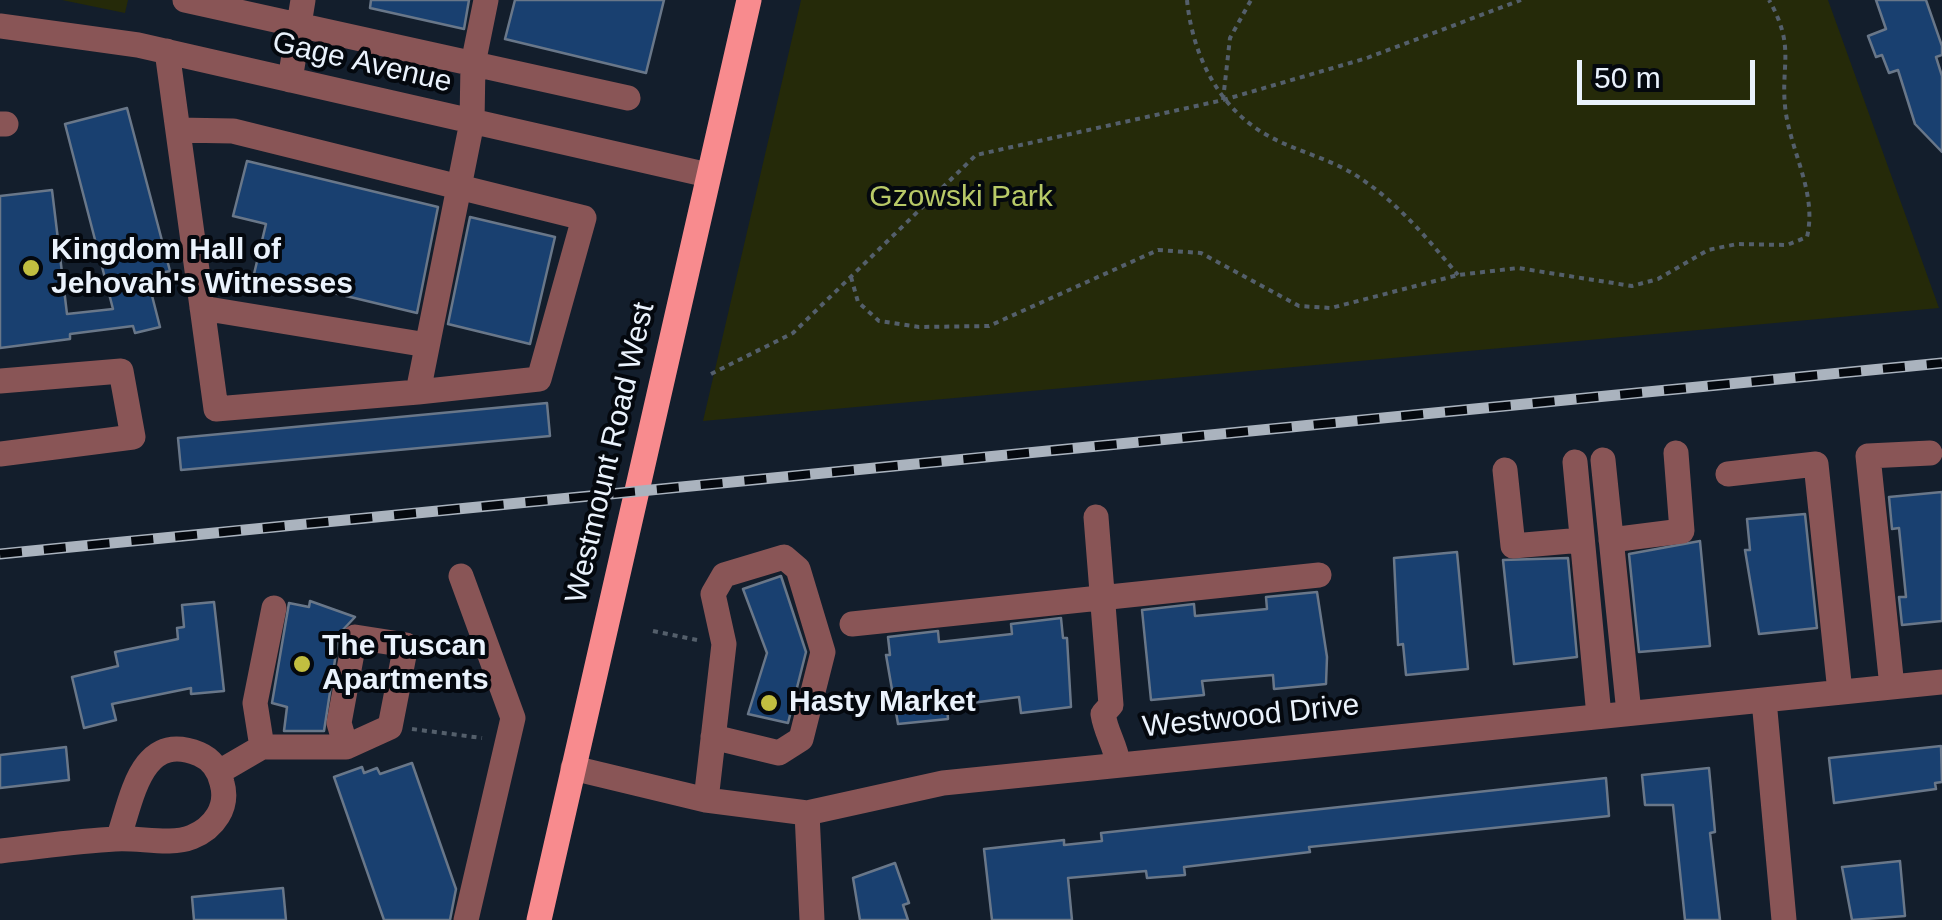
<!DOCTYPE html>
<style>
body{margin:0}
#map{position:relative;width:1942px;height:920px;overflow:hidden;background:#131e2c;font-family:Helvetica,sans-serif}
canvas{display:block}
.scale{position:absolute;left:1577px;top:60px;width:178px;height:45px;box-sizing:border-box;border:5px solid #eaf2fc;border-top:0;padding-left:12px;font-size:30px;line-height:35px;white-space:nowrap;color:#eaf2fc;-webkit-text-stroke:8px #04080e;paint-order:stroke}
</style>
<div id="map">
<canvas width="1942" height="920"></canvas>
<div class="scale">50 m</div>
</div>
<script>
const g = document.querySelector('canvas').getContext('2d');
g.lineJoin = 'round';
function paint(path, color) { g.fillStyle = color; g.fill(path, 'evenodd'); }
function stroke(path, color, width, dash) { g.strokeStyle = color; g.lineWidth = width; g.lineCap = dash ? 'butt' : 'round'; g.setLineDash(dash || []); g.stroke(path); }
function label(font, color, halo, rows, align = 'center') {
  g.font = font + ' Helvetica,sans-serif'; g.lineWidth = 8; g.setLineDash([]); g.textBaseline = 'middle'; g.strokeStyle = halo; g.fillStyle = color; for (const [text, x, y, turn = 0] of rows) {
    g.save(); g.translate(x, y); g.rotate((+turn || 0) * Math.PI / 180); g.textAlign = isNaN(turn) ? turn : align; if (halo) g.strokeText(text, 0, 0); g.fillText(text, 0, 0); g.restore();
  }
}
const green = new Path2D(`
 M62,0h66l-3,13z
 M801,0h1027l111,308 -1236,113z`);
const building = new Path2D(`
 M371,0h98l-5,29 -94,-21z
 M515,0h149l-18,73 -141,-34z
 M1876,0h50l16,46v9l-6,2 6,19v76l-27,-28 -17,-54 -9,3 -7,-18 -6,2 -8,-21 18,-7z
 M127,108l43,163 -23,5 13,51 -25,6 -2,-7 -63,8v5l-70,9v-152l52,-6 15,124 46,-5 -48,-185z
 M247,161l191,46 -21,106 -163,-39 12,-50 -33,-8z
 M470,217l85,20 -25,107 -82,-20z
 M547,403l3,33 -369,34 -3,-32z
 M1942,492v129l-40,4 -3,-28h7l-7,-69 -7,1 -3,-32z
 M1805,514l12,114 -58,6 -14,-84h5l-3,-31z
 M1700,541l10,105 -71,6 -10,-98z
 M1457,552l11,117 -62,6 -3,-31 -5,1 -4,-87z
 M1568,558l9,99 -63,7 -11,-104z
 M781,576l25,76 -18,71 -40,-9 19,-61 -24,-64z
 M1317,592l10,65 -1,27 -52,5 -1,-14 -71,6 2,14 -53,5 -9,-90 52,-6 1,12 72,-7 -1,-12z
 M310,601l45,16 -16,17 -15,97h-40l3,-24 -15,-4 17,-100 20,4z
 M214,602l10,89 -33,3v-6l-79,16 4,16 -32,8 -12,-51 46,-11 -3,-14 63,-13 -1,-11 7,-1 -2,-22z
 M1061,618l2,20h4l4,69 -50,6 -2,-16 -72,9 1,13 -50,5 -12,-69h4l-2,-18 50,-6 1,11 73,-8 -1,-10z
 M1941,746l1,36 -7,1 1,6 -102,14 -5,-45z
 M66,747l3,33 -69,8v-33z
 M412,763l44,126 -6,31h-66l-50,-143 28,-10 2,6 13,-5 3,6z
 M1709,768l6,64 -5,1 10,87h-35l-12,-115h-28l-3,-30z
 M1606,778l3,38 -300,31 1,5 -126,15 1,8 -38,3 -1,-7 -78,7 4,42h-80l-8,-71 80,-9v5l38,-4 -1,-8z
 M1900,861l5,55 -53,4 -10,-53z
 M895,863l14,40 -6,2 5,15h-48l-7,-42z
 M283,888l3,32h-92l-2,-23z`);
const path = new Path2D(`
 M1187,0c5,51 28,102 73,131 28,18 63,25 92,42 43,26 74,64 106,102
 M1223,100l7,-62 21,-38
 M851,277l7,25 21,19 40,6 70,-1 169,-76 43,3 98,53 32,2 127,-33 60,-7 114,18 26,-7 50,-29 29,-6 50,1 20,-8c10,-42 -14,-81 -21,-123 -7,-48 11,-65 -17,-114
 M711,374l82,-41 183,-178 247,-55 144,-42 154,-58
 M653,631l44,9
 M412,729l70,9`);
const minor = new Path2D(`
 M185,0l443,98
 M0,26l138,19 570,130
 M167,51l49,358 202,-17 54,-270 1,-58 13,-64
 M290,80l13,-80
 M0,124h6
 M178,130l55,1 351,87 -45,161 -121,13
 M202,308l225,37
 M0,381l121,-10 12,66 -133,17
 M1603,460l26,253
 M1575,462l24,254
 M1505,470l8,76 69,-6
 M1728,474l88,-10 24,228
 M1096,517l15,188 -8,9c3,19 12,30 15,49
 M1611,540l71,-9 -6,-78
 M461,576l52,142 -47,202
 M852,624l467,-49
 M1892,687l-24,-231 62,-3
 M1764,700l20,220
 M262,747l-7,-44 19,-95
 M573,768l133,32 101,13 136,-30 999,-101
 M219,772l43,-25h84l-7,-24 16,-86 51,8 -16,82 -44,20
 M706,800l18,-156 -11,-50 11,-19 60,-18 14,12 25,83 -22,87 -22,14 -66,-16
 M807,813l5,107
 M0,851c38,-4 77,-10 115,-12 24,-2 55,7 77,-2 22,-9 37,-30 30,-54 -3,-13 -11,-24 -23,-29 -59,-24 -67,46 -81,85`);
const major = new Path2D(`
 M539,920l210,-920`);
const rail = new Path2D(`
 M0,554l1942,-191`);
const markers = [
 [31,268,10,"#c1be40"],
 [302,664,10,"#c1be40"],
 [769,703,10,"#c1be40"]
];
const streetNames = [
 ["Gage Avenue",362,63,13],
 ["Westmount Road West",611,453,-77],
 ["Westwood Drive",1251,717,-6]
];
const parkNames = [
 ["Gzowski Park",961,198]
];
const poiNames = [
 ["Kingdom Hall of",51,251],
 ["Jehovah's Witnesses",51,285],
 ["The Tuscan",322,647],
 ["Apartments",322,681],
 ["Hasty Market",789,703]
];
paint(green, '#252a09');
paint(building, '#194070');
stroke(building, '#697789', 2.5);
stroke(path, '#545f6b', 4, [5, 5]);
stroke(minor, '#895556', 25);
stroke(major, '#f88b8e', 25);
stroke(rail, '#aab3be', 11);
stroke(rail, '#04080e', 8, [22]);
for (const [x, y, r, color] of markers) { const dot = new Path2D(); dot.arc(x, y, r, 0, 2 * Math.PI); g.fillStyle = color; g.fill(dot); stroke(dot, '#04080e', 4); }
label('30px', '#eaf2fc', '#04080e', streetNames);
label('30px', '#b8c967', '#04080e', parkNames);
label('bold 30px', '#eaf2fc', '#04080e', poiNames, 'left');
</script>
